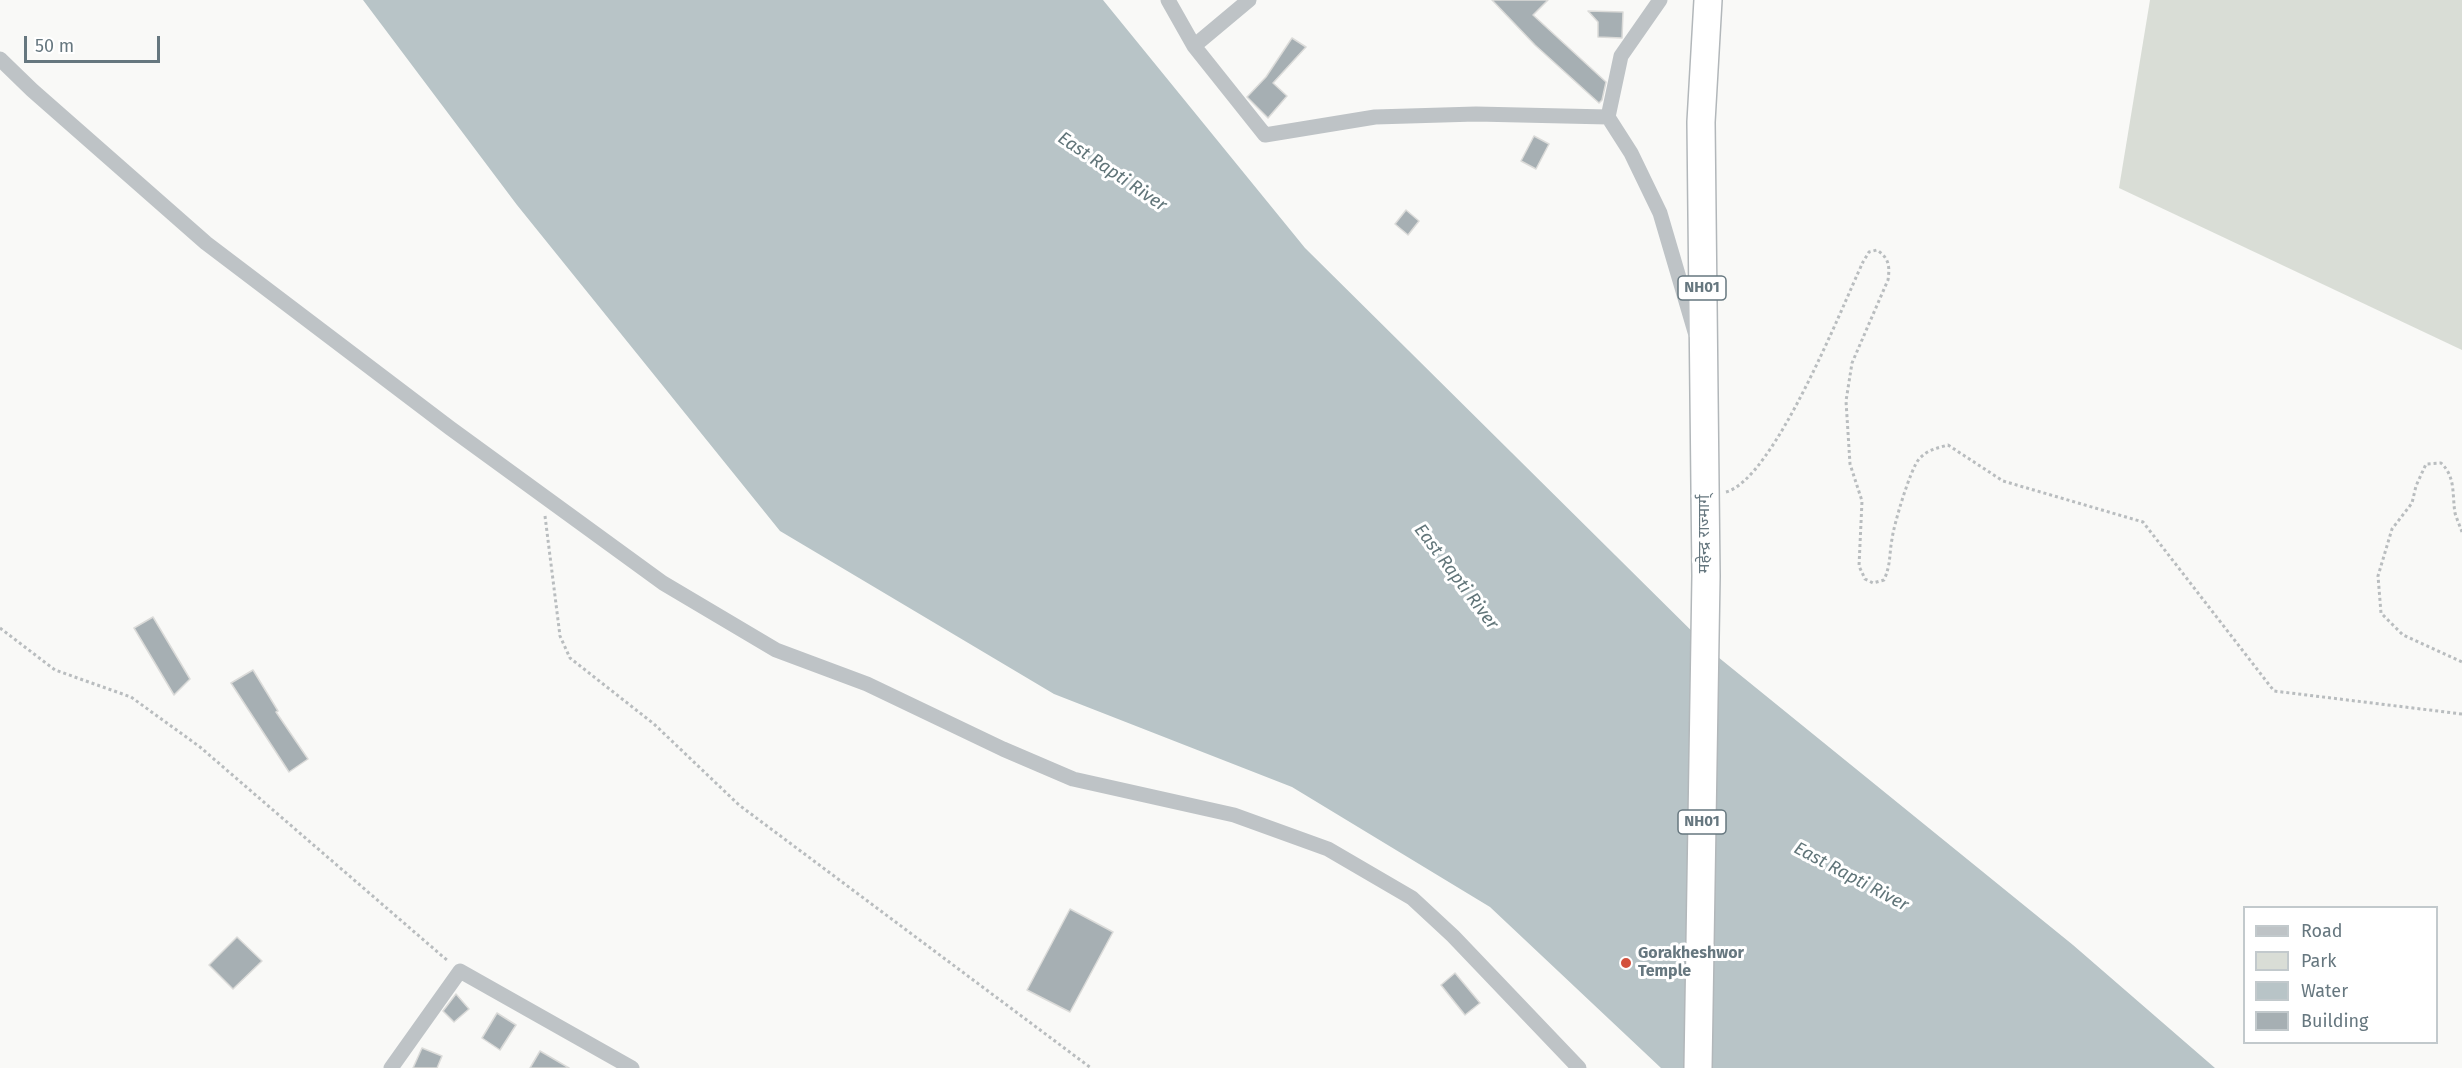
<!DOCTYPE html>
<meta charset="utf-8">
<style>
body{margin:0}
#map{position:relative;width:2462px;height:1068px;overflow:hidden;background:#f9f9f7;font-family:"Fira Sans",sans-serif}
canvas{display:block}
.legend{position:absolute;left:2243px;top:906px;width:195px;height:138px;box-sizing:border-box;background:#fff;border:2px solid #c2c9cc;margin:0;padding:8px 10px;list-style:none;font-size:18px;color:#66777f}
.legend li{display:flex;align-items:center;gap:12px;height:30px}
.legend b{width:30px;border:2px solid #c2c9cc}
.scale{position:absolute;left:24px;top:36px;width:136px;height:27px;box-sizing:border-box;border:3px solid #66777f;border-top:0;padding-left:8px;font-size:18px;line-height:21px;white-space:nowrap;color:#66777f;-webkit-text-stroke:4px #fff;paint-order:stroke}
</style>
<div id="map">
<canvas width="2462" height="1068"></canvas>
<ul class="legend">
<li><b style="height:8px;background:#bec3c6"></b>Road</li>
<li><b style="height:16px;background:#d9ddd6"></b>Park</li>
<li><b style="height:16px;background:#b8c4c7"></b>Water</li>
<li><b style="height:16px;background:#a6afb3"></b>Building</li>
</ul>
<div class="scale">50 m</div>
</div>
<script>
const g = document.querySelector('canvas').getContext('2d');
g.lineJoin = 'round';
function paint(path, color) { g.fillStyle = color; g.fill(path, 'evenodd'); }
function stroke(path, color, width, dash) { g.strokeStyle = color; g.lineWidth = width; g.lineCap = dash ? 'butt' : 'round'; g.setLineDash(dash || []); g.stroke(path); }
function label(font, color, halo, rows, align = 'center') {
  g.font = font + ' "Fira Sans","Noto Sans Devanagari",sans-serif'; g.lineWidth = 6; g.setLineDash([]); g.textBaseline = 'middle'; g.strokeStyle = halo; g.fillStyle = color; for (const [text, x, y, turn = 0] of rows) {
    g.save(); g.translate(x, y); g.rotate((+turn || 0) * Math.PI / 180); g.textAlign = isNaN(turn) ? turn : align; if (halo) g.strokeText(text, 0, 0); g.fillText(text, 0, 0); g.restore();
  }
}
const green = new Path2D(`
 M2150,0h312v350l-343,-162z`);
const water = new Path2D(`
 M363,0h740l202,248 413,409 355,288 142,123h-554l-171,-161 -198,-120 -238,-93 -274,-163 -263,-326z`);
const building = new Path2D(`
 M1492,0h56l-15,15 73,67 -4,18 -3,3 -64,-58z
 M1588,11l35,1 -1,26 -24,-1v-15z
 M1292,38l14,9 -33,36 14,13 -19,22 -21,-21 19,-20z
 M1534,136l15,8 -13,25 -15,-8z
 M1406,210l13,11 -11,14 -13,-11z
 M153,617l37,62 -16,16 -40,-67z
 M253,670l25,41 -2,1 32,47 -19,13 -58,-89z
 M1070,909l43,23 -43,80 -43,-22z
 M237,937l25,24 -29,28 -24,-24z
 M1455,973l25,30 -15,12 -24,-30z
 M456,994l13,15 -15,13 -11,-11z
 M497,1013l19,12 -16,25 -18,-12z
 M422,1048l20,8 -5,12h-24z
 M540,1051l29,17h-39z`);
const path = new Path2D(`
 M1726,492c48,-13 115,-183 137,-230l6,-10 8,-2c12,8 13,16 11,30l-36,83 -6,38 4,63 12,37 -3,65 6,13 8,4 11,-3c7,-16 5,-25 8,-41 2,-15 18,-69 27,-80 8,-9 18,-11 29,-14l55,36 140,41 131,169 188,23
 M545,516l15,120 10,22 84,66 85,81 352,263
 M2462,532c-2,-6 -5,-12 -7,-19 -3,-18 1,-36 -14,-50l-15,1 -10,22 -4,17 -20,26 -14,47 3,37 22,22 59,27
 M0,628l55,42 76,27 69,50 248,214`);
const street = new Path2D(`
 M1168,0l26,46 71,89 110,-18 101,-3 132,3 23,36 29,60 35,119
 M1194,46l55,-46
 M0,59l32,31 174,153 244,185 213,155 113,67 91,34 136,65 70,30 161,36 94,34 84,49 41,38 126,132
 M1608,117l13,-61 39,-56
 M391,1068l69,-97 172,97`);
const highway = new Path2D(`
 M1698,1068l8,-492 -5,-454 7,-122`);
const markers = [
 [1626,963,6,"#d3513d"]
];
const shields = [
 [1702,288,48],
 [1702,822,48]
];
const shieldNames = [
 ["NH01",1702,288],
 ["NH01",1702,822]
];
const streetNames = [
 ["महेन्द्र राज्मार्ग्",1705,534,-90]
];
const poiNames = [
 ["Gorakheshwor",1638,954],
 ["Temple",1638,972]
];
const waterNames = [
 ["East Rapti River",1112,172,34],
 ["East Rapti River",1456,577,53],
 ["East Rapti River",1851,877,28]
];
paint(green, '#d9ddd6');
paint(water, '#b8c4c7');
paint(building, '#a6afb3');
stroke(building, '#dbdbd9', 1.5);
stroke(highway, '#b2b7ba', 30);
stroke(path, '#b9bdbf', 3, [3, 3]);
stroke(street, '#bec3c6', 15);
stroke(highway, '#fff', 27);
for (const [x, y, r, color] of markers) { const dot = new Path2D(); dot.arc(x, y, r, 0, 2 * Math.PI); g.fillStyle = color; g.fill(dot); stroke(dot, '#fff', 2); }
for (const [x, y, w] of shields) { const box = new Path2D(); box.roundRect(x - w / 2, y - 12, w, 24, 4.5); g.fillStyle = '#fff'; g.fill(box); stroke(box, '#66777f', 1.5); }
label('bold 15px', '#66777f', null, shieldNames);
label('16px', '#66777f', '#fff', streetNames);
label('bold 16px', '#66777f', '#fff', poiNames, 'left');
label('italic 18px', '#617579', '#fff', waterNames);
</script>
